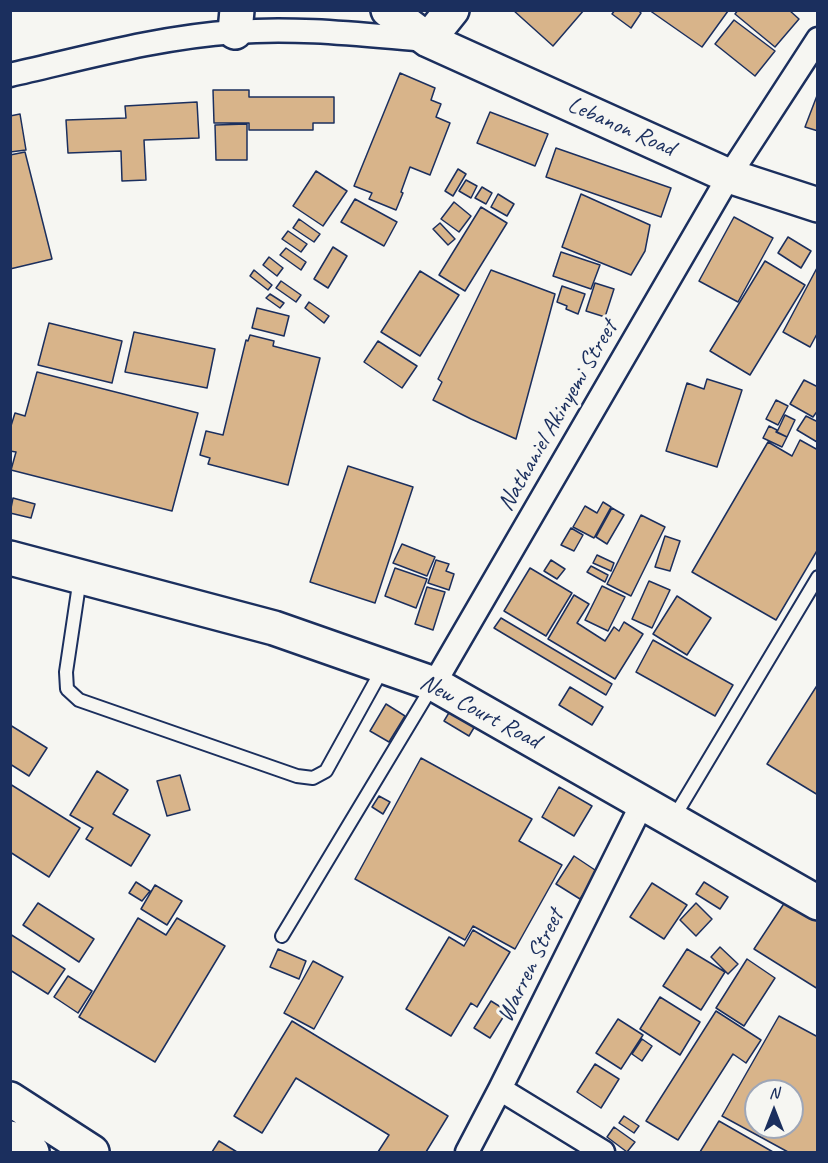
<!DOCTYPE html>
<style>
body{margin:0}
#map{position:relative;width:828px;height:1163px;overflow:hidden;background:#f6f6f2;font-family:Caveat,sans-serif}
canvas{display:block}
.frame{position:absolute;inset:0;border:12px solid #1b2f5e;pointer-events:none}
.north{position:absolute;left:744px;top:1079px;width:60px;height:60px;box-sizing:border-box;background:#f6f6f2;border:2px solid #9ea6b7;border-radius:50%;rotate:0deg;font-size:16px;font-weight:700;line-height:24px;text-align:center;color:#1b2f5e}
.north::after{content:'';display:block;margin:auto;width:21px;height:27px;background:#1b2f5e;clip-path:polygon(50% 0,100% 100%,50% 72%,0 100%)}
</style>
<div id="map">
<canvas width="828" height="1163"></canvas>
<div class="frame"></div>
<div class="north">N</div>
</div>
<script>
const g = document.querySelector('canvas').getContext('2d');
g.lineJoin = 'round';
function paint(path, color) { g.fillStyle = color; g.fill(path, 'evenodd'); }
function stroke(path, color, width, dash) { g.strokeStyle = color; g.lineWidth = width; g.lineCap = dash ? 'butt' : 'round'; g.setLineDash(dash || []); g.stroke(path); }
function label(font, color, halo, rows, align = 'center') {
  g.font = font + ' Caveat,sans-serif'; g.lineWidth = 6; g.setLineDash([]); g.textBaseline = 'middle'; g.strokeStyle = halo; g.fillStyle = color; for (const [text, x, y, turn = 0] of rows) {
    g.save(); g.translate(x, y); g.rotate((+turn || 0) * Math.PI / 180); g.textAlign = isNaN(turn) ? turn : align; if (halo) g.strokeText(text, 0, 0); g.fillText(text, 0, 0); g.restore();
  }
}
const building = new Path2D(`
 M513,10h71l-31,36z
 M615,10h23l3,3 -10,15 -19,-14z
 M649,10h79v1l-26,36z
 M738,10h51l10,9 -24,28 -40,-33z
 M734,20l41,31 -20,25 -40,-32z
 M400,73l35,15 -4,12 10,4 -5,13 14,6 -20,52 -20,-8 -9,25 2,1 -7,17 -27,-11 3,-6 -18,-7z
 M213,90h36v7h85v26h-21v7h-64v-7h-35z
 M818,93v38l-13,-4z
 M197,102l2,36 -55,2 2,40 -24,1 -1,-30 -53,2 -2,-33 60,-2 -1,-12z
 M490,112l58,22 -13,32 -58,-23z
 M20,114l6,36 -16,2v-36z
 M247,124v36h-31l-1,-35z
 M556,148l115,40 -10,29 -115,-40z
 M25,152l27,107 -42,10v-114z
 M458,169l8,5 -13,22 -8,-5z
 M316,171l31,20 -24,35 -30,-20z
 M466,180l11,6 -6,12 -12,-7z
 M482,187l10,6 -6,11 -11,-6z
 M498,194l16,10 -7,12 -16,-9z
 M581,194l69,31 -5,26 -14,24 -69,-28z
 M355,199l42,23 -13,24 -43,-24z
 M454,202l17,14 -12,16 -18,-13z
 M481,207l26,16 -42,68 -26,-16z
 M734,217l39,21 -35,64 -39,-21z
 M299,219l21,15 -6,8 -21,-14z
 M440,223l15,16 -7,6 -15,-16z
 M288,231l19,13 -6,8 -19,-13z
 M788,237l23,14 -10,17 -23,-15z
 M333,247l14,9 -19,32 -14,-9z
 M286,248l20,14 -5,8 -21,-15z
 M561,252l39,13 -9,24 -38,-13z
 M269,257l14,11 -6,8 -14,-11z
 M765,261l40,24 -55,90 -40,-24z
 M818,266v66l-8,15 -27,-15z
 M254,270l18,15 -4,5 -18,-14z
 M491,270l64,24 -39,145 -45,-20 -38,-19 9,-18 -4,-3z
 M420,271l39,24 -39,61 -39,-24z
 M281,281l20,14 -5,7 -20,-14z
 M595,283l19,6 -9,28 -19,-6z
 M562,286l23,8 -7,20 -12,-5 1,-3 -10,-4z
 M270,294l14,9 -4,5 -14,-10z
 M309,302l20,14 -5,7 -19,-15z
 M257,308l32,8 -5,20 -32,-8z
 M49,323l73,18 -10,42 -74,-18z
 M134,332l81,17 -8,39 -82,-16z
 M250,335l24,6 -1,5 47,12 -32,127 -80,-21 2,-6 -10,-3 6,-24 17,4 23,-95 2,1z
 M378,341l39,25 -15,22 -38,-26z
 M37,372l161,41 -26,98 -161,-41 5,-18 -6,-1v-22l5,-16 10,3z
 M707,379l35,11 -25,77 -51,-16 21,-68 17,6z
 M804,380l14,7v23l-5,7 -23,-13z
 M776,400l12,6 -10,19 -12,-6z
 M785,415l10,5 -8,17 -10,-5z
 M806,416l12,6 -1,20 -20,-12z
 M769,426l8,4 -1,2 11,5 -5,10 -19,-9z
 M800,440l18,10v99l-42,71 -84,-48 76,-130 24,14z
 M348,466l65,21 -38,116 -65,-21z
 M13,498l22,6 -4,14 -21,-5z
 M603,502l8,5 -17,31 -21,-11 12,-21 12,7z
 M612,508l12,7 -17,29 -11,-7z
 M641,515l24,12 -34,69 -24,-12z
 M571,528l12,7 -9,16 -13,-6z
 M665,536l15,5 -10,30 -15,-4z
 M402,544l33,13 -8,19 -34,-13z
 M597,555l17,8 -3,8 -18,-8z
 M436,560l13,4 -3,7 8,3 -5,16 -21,-7z
 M551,560l14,9 -8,10 -13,-8z
 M591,566l17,9 -3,7 -18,-10z
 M395,568l32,11 -11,29 -31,-12z
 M530,568l42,25 -26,43 -42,-25z
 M649,581l21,9 -18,38 -20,-9z
 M602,586l23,11 -17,34 -23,-11z
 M427,587l18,5 -12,38 -18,-6z
 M574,595l15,9 -12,19 28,18 9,-14 5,4 5,-9 19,12 -28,45 -67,-40z
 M677,596l34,22 -24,37 -34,-21z
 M501,618l111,66 -6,11 -112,-67z
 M653,640l80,45 -18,31 -79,-44z
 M818,684v111l-51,-31z
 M570,687l33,20 -11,18 -33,-20z
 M386,704l19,12 -16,26 -19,-11z
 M450,711l25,15 -6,10 -25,-15z
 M10,725l37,23 -18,28 -19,-12z
 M421,758l111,61 -13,22 43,24 -47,84 -42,-23 -8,14 -110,-61z
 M97,771l31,19 -15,24 37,21 -19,31 -45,-27 7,-11 -23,-13z
 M180,775l10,35 -23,6 -10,-35z
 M10,784l70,44 -31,49 -39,-25z
 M559,787l33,19 -18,30 -32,-19z
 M379,796l11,6 -7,12 -11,-7z
 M574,856l24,16 -18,27 -24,-15z
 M136,882l14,9 -8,10 -13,-8z
 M704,882l24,15 -8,12 -24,-15z
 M652,883l35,22 -23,34 -34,-22z
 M155,885l27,16 -15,24 -26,-16z
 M787,899l31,19v71l-64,-40z
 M38,903l56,36 -15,23 -56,-37z
 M696,903l16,16 -16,17 -16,-16z
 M138,918l28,17 11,-17 48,28 -70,116 -76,-45z
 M473,930l37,22 -33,55 -6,-4 -20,33 -45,-27 43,-72 15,9z
 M10,934l55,35 -17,25 -38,-24z
 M720,947l18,17 -10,10 -17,-17z
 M278,949l28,12 -7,18 -29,-12z
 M687,949l38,23 -24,38 -38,-24z
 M747,959l28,19 -31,48 -28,-18z
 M313,961l30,16 -29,52 -30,-16z
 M68,976l24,15 -14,22 -24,-16z
 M660,997l40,25 -20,33 -40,-26z
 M491,1001l16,10 -17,27 -16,-10z
 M716,1011l45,29 -15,23 -13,-9 -55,86 -32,-19z
 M779,1016l39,21v115h-30l-66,-36zM756,1091h36v36h-36z
 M618,1019l25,16 -22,34 -25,-16z
 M292,1021l156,95 -22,36h-48l11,-17 -93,-57 -34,55 -28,-17z
 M642,1039l10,7 -10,15 -10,-7z
 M595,1064l24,15 -18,29 -24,-16z
 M624,1116l15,10 -5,7 -15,-10z
 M719,1121l54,31h-73z
 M614,1127l21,15 -8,10 -20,-15z
 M219,1141l18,11h-25z`);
const lane = new Path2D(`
 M80,578l-14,94 1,17 12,11 218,76 16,2 13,-7 57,-103
 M673,819l145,-242
 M282,936l151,-251`);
const street = new Path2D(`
 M10,75c75,-17 149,-38 225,-43 64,-5 129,3 192,8
 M434,684l295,-508 89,-137
 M500,1089l103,63
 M467,1152l33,-63 143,-287`);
const secondary = new Path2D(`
 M388,10l40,30 301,136 89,29
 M235,32l2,-22
 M428,40l24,-30
 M10,558l264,70 160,56 384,219
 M10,1099l82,53
 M10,1138l22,14`);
const streetNames = [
 ["Lebanon Road",621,127,24],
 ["Nathaniel Akinyemi Street",558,416,-60],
 ["New Court Road",480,712,28],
 ["Warren Street",531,966,-64]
];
paint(building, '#d8b48a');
stroke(building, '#1b2f5e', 1.5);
stroke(lane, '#1b2f5e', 16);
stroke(street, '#1b2f5e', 27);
stroke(secondary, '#1b2f5e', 38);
stroke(lane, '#f6f6f2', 12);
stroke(street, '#f6f6f2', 22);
stroke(secondary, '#f6f6f2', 33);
label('24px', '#1b2f5e', '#f6f6f2', streetNames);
</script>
